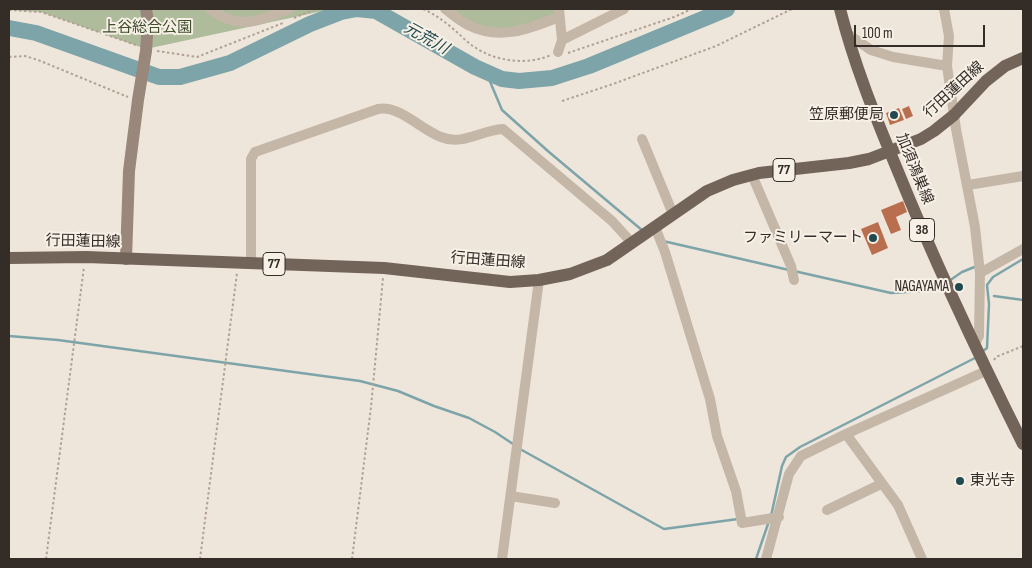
<!DOCTYPE html>
<meta charset="utf-8">
<style>
body{margin:0}
#map{position:relative;width:1032px;height:568px;overflow:hidden;background:#efe6db;font-family:"Sofia Sans Condensed",sans-serif}
canvas{display:block}
.frame{position:absolute;inset:0;border:10px solid #332c27;pointer-events:none}
.scale{position:absolute;left:854px;top:25px;width:131px;height:22px;box-sizing:border-box;border:2px solid #332c27;border-top:0;padding-left:6px;font-size:15px;line-height:18px;white-space:nowrap;color:#332c27;-webkit-text-stroke:4px #f7f0e6;paint-order:stroke}
</style>
<div id="map">
<canvas width="1032" height="568"></canvas>
<div class="frame"></div>
<div class="scale">100 m</div>
</div>
<script>
const g = document.querySelector('canvas').getContext('2d');
g.lineJoin = 'round';
function paint(path, color) { g.fillStyle = color; g.fill(path, 'evenodd'); }
function stroke(path, color, width, dash) { g.strokeStyle = color; g.lineWidth = width; g.lineCap = dash ? 'butt' : 'round'; g.setLineDash(dash || []); g.stroke(path); }
function label(font, color, halo, rows, align = 'center') {
  g.font = font + ' "Sofia Sans Condensed","Noto Sans JP",sans-serif'; g.lineWidth = 4; g.setLineDash([]); g.textBaseline = 'middle'; g.strokeStyle = halo; g.fillStyle = color; for (const [text, x, y, turn = 0] of rows) {
    g.save(); g.translate(x, y); g.rotate((+turn || 0) * Math.PI / 180); g.textAlign = isNaN(turn) ? turn : align; if (halo) g.strokeText(text, 0, 0); g.fillText(text, 0, 0); g.restore();
  }
}
const green = new Path2D(`
 M9,9h323l-186,40 -105,-37 -32,-2z
 M442,9h117v8l-52,17 -23,-3z`);
const stream = new Path2D(`
 M486,72l16,38 47,42 94,79
 M663,241l126,29
 M794,271l97,22 46,-3 6,-4
 M949,281l13,-9 15,-6
 M994,296l29,4
 M9,336l49,4 302,41 38,10 36,15 35,12 26,14 18,12
 M983,351l4,-3 2,-44 -2,-19 6,-8 30,-18
 M520,449l144,80 74,-10
 M771,516l11,-50 4,-9 14,-10 175,-89
 M756,559l13,-38`);
const river = new Path2D(`
 M9,28l27,5 123,44h21l50,-14 80,-39 31,-12 16,-3 19,2 99,56 27,12 17,2 33,-3 37,-12 138,-57`);
const building = new Path2D(`
 M909,106l4,10 -7,3 -4,-10z
 M899,108l5,12 -14,5 -4,-12z
 M903,201l4,11 -11,5 5,13 -10,4 -10,-24z
 M878,222l10,26 -16,7 -11,-26z`);
const path = new Path2D(`
 M423,9c11,5 20,11 29,19 8,6 15,15 24,20 21,14 53,17 75,7
 M9,10l32,2 95,33
 M294,18l21,-9
 M157,51l40,6 86,-34
 M568,53l106,-36 18,-8
 M9,57l16,-1 13,4 90,37
 M562,101l51,-17 103,-38 76,-37
 M994,360l2,-3 27,-11
 M46,559l38,-292
 M200,559l37,-286
 M352,559l19,-152 12,-129`);
const street = new Path2D(`
 M210,9c30,22 48,12 79,0
 M445,9c7,5 15,12 23,16 32,16 61,4 91,-8
 M944,9l5,27 -2,30 9,63 19,98 5,46 -1,63 -5,9
 M846,33l25,17 22,7 54,9
 M562,40l62,-31
 M558,52l4,-12 -3,-31
 M642,139l31,75
 M752,175l39,91 3,14
 M968,185l55,-9
 M655,227l10,25 45,147 7,37 19,55 6,32 37,-6
 M251,263v-104l4,-7 123,-43c22,-4 43,21 63,28 22,9 40,-7 62,-8l109,92 20,22
 M980,273l43,-24
 M846,434l52,71 24,54
 M511,496l44,7
 M827,510l54,-26
 M502,559l37,-279
 M766,559l23,-85 12,-18 45,-22 140,-63`);
const secondary = new Path2D(`
 M126,259l3,-88 9,-71 8,-49 2,-30 -2,-12`);
const primary = new Path2D(`
 M840,9c14,55 35,107 57,160 38,94 81,185 126,275
 M9,258l77,-1 298,11 126,14 29,-2 31,-6 37,-14 100,-69 26,-11 26,-7 90,-10 20,-4 52,-20 13,-8 20,-16 32,-34 19,-15 18,-8`);
const markers = [
 [894,115,5,"#214a50"],
 [873,238,5,"#214a50"],
 [959,287,5,"#214a50"],
 [960,481,5,"#214a50"]
];
const shields = [
 [784,170,22],
 [922,230,25],
 [274,264,22]
];
const shieldNames = [
 ["77",784,170],
 ["38",922,230],
 ["77",274,264]
];
const parkNames = [
 ["上谷総合公園",147,28]
];
const streetNames = [
 ["行田蓮田線",954,90,-42],
 ["加須鴻巣線",914,169,68],
 ["行田蓮田線",83,242,1],
 ["行田蓮田線",488,261,4]
];
const poiNames = [
 ["笠原郵便局",884,115],
 ["ファミリーマート",863,238],
 ["NAGAYAMA",949,287],
 ["東光寺",970,481,"left"]
];
const waterNames = [
 ["元荒川",426,39,29]
];
paint(green, '#afbc9c');
stroke(stream, '#7da4a9', 2.5);
stroke(river, '#7da4a9', 16);
paint(building, '#b96f4e');
stroke(path, '#b1a192', 2, [2.5, 2.5]);
stroke(street, '#c5b7a8', 10);
stroke(secondary, '#98877a', 12);
stroke(primary, '#73645a', 12);
for (const [x, y, r, color] of markers) { const dot = new Path2D(); dot.arc(x, y, r, 0, 2 * Math.PI); g.fillStyle = color; g.fill(dot); stroke(dot, '#f7f0e6', 2); }
for (const [x, y, w] of shields) { const box = new Path2D(); box.roundRect(x - w / 2, y - 11.5, w, 23, 4); g.fillStyle = '#f7f0e6'; g.fill(box); stroke(box, '#332c27', 1); }
label('bold 14px', '#332c27', null, shieldNames);
label('15px', '#404e2e', '#f7f0e6', parkNames);
label('15px', '#332c27', '#f7f0e6', streetNames);
label('15px', '#332c27', '#f7f0e6', poiNames, 'right');
label('italic 16px', '#214a50', '#f7f0e6', waterNames);
</script>
